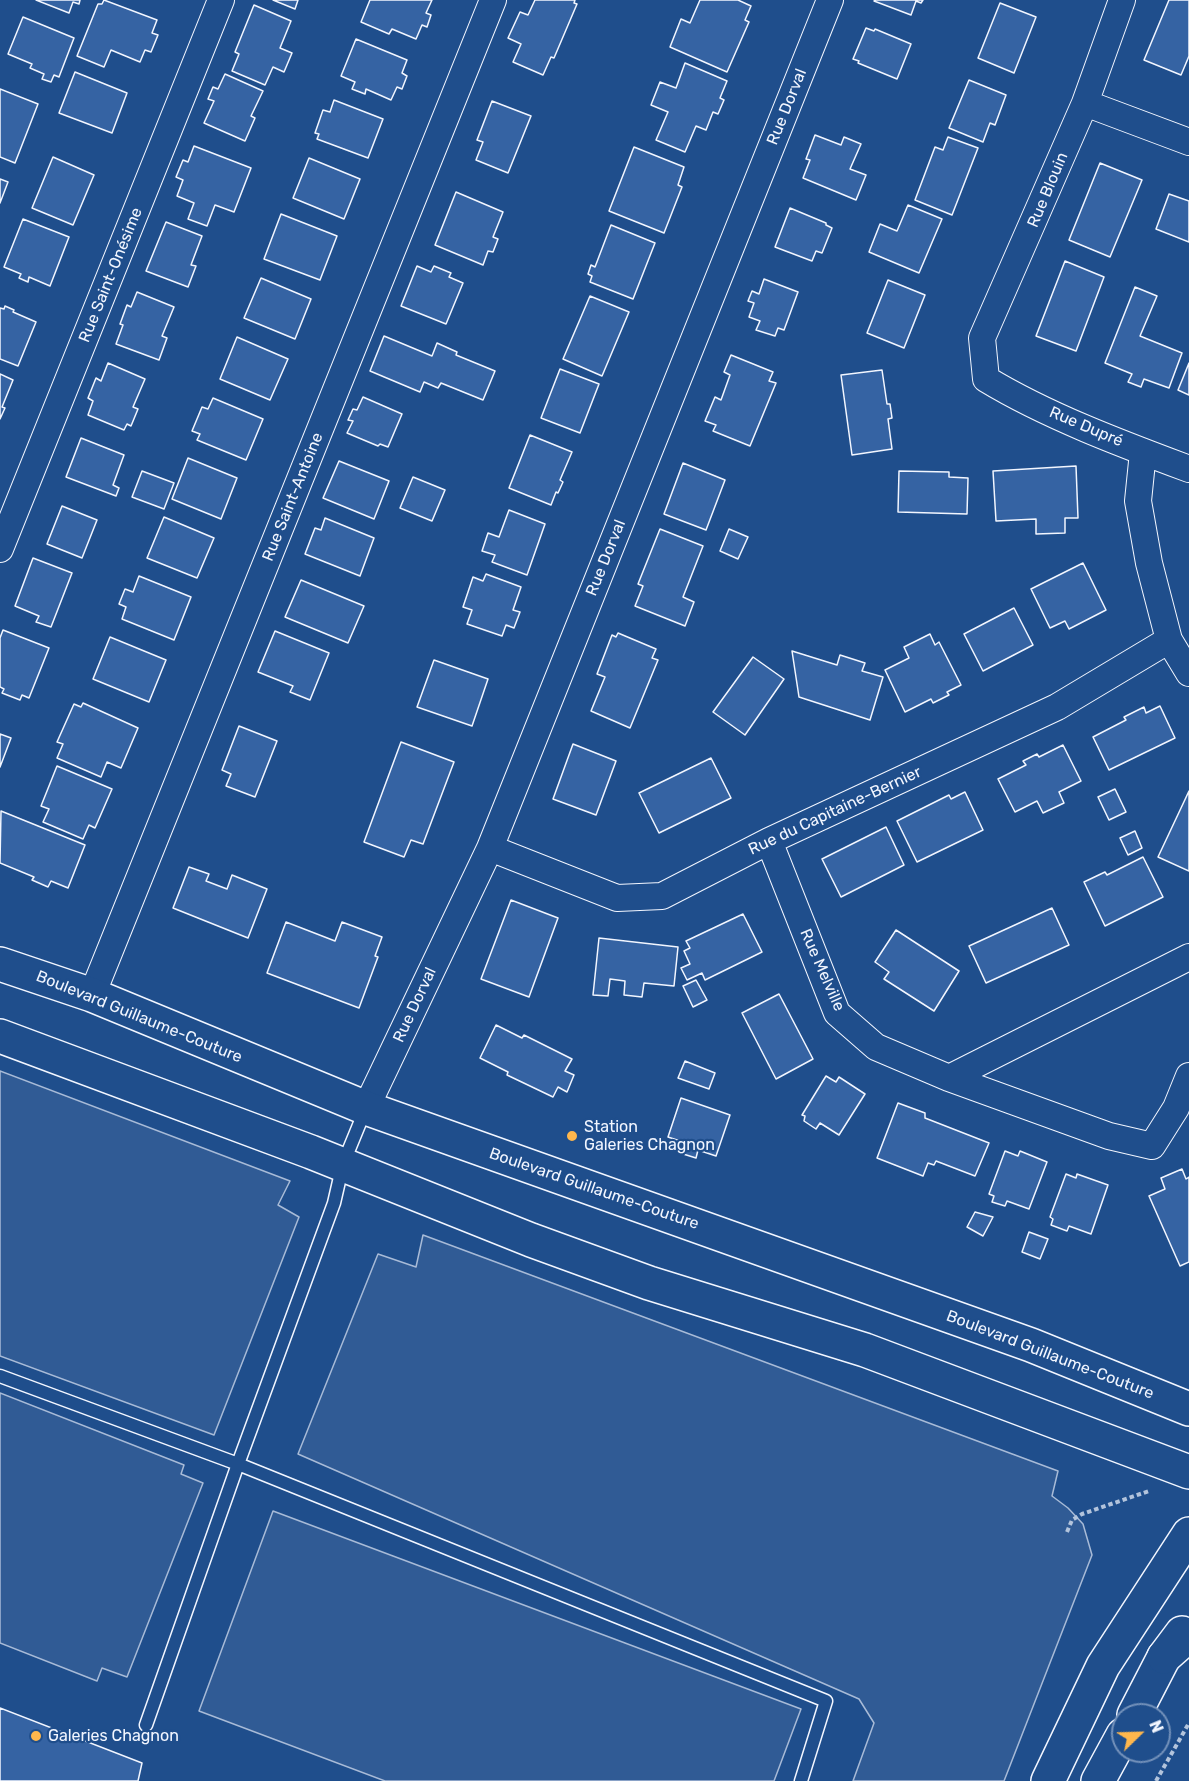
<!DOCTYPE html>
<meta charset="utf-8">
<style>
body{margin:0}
#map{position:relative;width:1189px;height:1781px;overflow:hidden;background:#1f4e8c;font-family:Rubik,sans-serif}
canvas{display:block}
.north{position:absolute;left:1111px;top:1703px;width:60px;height:60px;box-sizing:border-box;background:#1f4e8c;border:2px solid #7391ba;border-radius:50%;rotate:67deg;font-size:16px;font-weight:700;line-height:24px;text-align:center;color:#f2f6ff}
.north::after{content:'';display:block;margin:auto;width:21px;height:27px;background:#ffb74d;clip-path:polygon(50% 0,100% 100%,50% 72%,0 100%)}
</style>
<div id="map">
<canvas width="1189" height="1781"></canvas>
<div class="north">N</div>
</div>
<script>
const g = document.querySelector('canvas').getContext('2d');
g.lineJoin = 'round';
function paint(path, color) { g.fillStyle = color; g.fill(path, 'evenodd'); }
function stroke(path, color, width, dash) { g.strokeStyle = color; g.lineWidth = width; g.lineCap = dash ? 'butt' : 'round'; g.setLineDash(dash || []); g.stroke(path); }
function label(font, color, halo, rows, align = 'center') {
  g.font = font + ' Rubik,sans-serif'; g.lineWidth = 4.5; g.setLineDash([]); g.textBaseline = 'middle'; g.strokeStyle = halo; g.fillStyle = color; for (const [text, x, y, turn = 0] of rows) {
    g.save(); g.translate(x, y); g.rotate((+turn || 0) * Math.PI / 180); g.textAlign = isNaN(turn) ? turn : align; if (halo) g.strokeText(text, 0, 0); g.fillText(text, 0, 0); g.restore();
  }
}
const built = new Path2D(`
 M0,1071l290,110 -12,24 21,12 -85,218 -214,-79z
 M423,1235l635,236 -6,25 16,12 15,16 9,31 -88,226h-151l21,-58 -15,-24 -561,-245 80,-200 38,13z
 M0,1393l184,72 -3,9 22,9 -76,194 -25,-9 -5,13 -97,-38z
 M273,1511l528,198 -27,72h-389l-186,-70z`);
const building = new Path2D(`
 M36,0h44l-1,4 -6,-2 -4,11z
 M104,0l53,20 -5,13 6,2 -7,17 -6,-2 -5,12 -29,-12 -7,17 -27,-11 21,-52h4z
 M273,0h25l-3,9z
 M370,0h62l-6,13 5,2 -4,12 -5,-2 -6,14 -24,-10 -3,5 -28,-12z
 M535,0h40l-1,3 3,1 -23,54 -3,-1 -8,18 -30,-13 8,-18 -13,-6 12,-26 8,3z
 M700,0h38l13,6 -6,14 4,2 -22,50 -57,-25 11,-28 9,4z
 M875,0h48l-2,3 -5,-2 -5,14 -37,-14z
 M1169,0h20v56l-8,19 -37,-15z
 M1000,3l36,14 -22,56 -36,-15z
 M254,5l37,16 -11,27 12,5 -8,19 -11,-5 -8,18 -33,-14 7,-17 -4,-2z
 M23,17l51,21 -15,39 -5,-2 -3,7 -9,-3 2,-5 -14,-6 2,-4 -24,-10z
 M866,28l8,3 1,-2 36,15 -14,35 -39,-16 1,-2 -6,-2z
 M356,39l51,21 -5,13 5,3 -5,13 -5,-2 -6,13 -25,-11 -1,5 -13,-5 3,-7 -14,-6z
 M685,63l42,18 -7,17 4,2 -6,14 -5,-2 -7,18 -10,-4 -11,26 -29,-12 12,-28 -17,-7 9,-23 16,6z
 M75,72l52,21 -15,40 -53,-20z
 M225,74l38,17 -12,25 4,2 -10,23 -41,-18 10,-22 -6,-2 5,-12 5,2z
 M969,80l37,15 -11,30 -5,-2 -7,19 -34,-14z
 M0,89l38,15 -23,59 -15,-6z
 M334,100l49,19 -15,39 -51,-19 2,-5 -4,-1 8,-23 7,2z
 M492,101l39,15 -23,57 -32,-13 7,-18 -6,-2z
 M815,135l26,10 3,-8 17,7 -11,25 16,6 -10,25 -53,-22 7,-18 -4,-1z
 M948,137l30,11 -26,67 -37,-15 20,-53 8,3z
 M194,146l57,22 -17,44 -19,-7 -8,21 -19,-7 6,-16 -17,-7 6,-16 -7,-3 7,-17 5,2z
 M634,147l50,20 -6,18 4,2 -18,46 -55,-22z
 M53,157l41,18 -21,50 -41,-17z
 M309,158l51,21 -16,40 -51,-21z
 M1100,163l42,17 -32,77 -41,-17z
 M0,179l8,3 -8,21z
 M456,192l47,20 -10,25 5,2 -5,13 -5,-1 -5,14 -48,-20z
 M1169,194l20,7v41l-33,-13z
 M908,205l34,14 -23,54 -50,-21 11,-28 17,7z
 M790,208l36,15v2l6,3 -10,25 -6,-2 -4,10 -37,-14z
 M281,214l56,22 -17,44 -56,-21z
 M23,219l46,18 -19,49 -21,-9 -1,5 -9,-4 2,-4 -17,-7z
 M166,222l36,14 -11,29 5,1 -8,21 -42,-16z
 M611,225l44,18 -22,56 -43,-17 2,-6 -4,-2 3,-9 4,2z
 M1065,261l39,16 -28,74 -40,-15z
 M417,266l14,6 3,-6 17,7 -2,4 14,6 -17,41 -45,-18z
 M261,278l50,21 -16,40 -51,-21z
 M764,279l34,13 -14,38 -6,-2 -3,8 -19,-6 4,-9 -11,-4 5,-14 -6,-2 4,-10 7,3z
 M888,280l37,15 -21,53 -37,-15z
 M1135,287l22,9 -17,40 42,17 -13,35 -25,-9 -3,8 -13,-5 4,-8 -27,-11z
 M137,292l37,15 -12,29 5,2 -8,22 -43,-16 7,-19 -3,-1 7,-19 4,2z
 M590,296l39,16 -27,64 -39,-17z
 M5,306l9,4 -1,2 23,10 -18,44 -18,-7v-51l4,1z
 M384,336l48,20 5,-13 20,9 -1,3 39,16 -12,29 -42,-17 -3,5 -14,-6 -4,10 -50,-21z
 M237,337l51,22 -18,41 -50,-21z
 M731,355l42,17 -4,9 7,2 -26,63 -37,-15 3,-6 -11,-4 10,-24 6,3 9,-25 -6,-3z
 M108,363l37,16 -12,28 5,2 -7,17 -4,-2 -3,6 -36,-15 5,-14 -5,-3 8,-20 5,3z
 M1189,363v32l-11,-5z
 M560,369l39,15 -19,49 -39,-15z
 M882,370l5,34h3l2,14 -4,1 4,30 -40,6 -11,-80z
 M0,374l13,6 -11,27 3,1 -5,11z
 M363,397l39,17 -14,33 -8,-3 -2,2 -31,-13 6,-12 -5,-1 5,-11 4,1z
 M213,398l50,21 -17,41 -49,-20 3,-6 -8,-3 10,-24 6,2z
 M530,435l42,17 -12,28 3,2 -5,11 -2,-1 -5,13 -42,-17z
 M81,438l43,17 -11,30 6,3 -3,8 -50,-19z
 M188,458l49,20 -16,41 -49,-20z
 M339,461l50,20 -15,38 -51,-21z
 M683,463l42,17 -19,50 -42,-16z
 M1076,466l2,52h-13v15l-29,1v-15l-40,2 -3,-50z
 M142,471l32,12 -10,26 -32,-12z
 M899,471l50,1v5l19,1 -1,36 -69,-2z
 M413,477l32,13 -13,31 -32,-13z
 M62,506l35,14 -15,38 -35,-14z
 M509,510l36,14 -18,51 -35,-13 3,-7 -13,-4 6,-18 11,4z
 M164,517l50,21 -17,40 -50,-20z
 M325,518l49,20 -14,38 -55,-22 10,-26 6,2z
 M660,529l43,17 -20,51 11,5 -9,24 -50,-20 8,-20 -5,-2z
 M729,529l19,8 -10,22 -18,-8z
 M33,558l39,15 -21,54 -15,-5 3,-6 -24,-10z
 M1083,563l23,47 -37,19 -4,-8 -15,7 -19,-39z
 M486,574l35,13 -8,23 7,2 -6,16 -8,-3 -4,11 -35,-12 5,-14 -9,-3 10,-30 10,4z
 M139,576l52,21 -17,43 -52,-21 4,-12 -7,-3 6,-15 8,3z
 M301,580l63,26 -16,37 -63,-26z
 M1014,608l19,37 -50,26 -19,-37z
 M3,630l46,18 -20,50 -7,-3 -2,5 -18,-7 2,-4 -4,-2v-49z
 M275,631l54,22 -19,47 -20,-8 3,-6 -35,-14z
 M618,633l38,16 -4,9 6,2 -28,68 -39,-17 14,-34 -8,-3 15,-39 4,2z
 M930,634l5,11 4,-3 22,43 -14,7 2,3 -16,8 -2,-4 -26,13 -20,-42 24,-12 -5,-11z
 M110,637l56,23 -17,42 -56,-23z
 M792,651l45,14 3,-10 25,8 -3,8 21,6 -13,43 -71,-23z
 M753,657l31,22 -39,56 -32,-23z
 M434,660l54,19 -16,47 -55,-19z
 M83,703l55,25 -17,40 -14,-6 -6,15 -44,-19 6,-14 -6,-2 17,-38 7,3z
 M1160,706l15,32 -66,32 -16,-33 33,-17 -2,-3 20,-10 2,6z
 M239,726l38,15 -22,56 -29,-11 5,-12 -9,-4z
 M0,734l11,4 -11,29z
 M401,742l53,20 -31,82 -12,-4 -7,17 -40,-15z
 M573,744l43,17 -20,54 -43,-16z
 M1063,745l18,36 -22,11 5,11 -21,10 -6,-12 -22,11 -17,-33 28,-14 -3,-4 14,-7 2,3z
 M711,758l20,40 -72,35 -20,-40z
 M57,766l55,23 -17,39 -6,-3 -6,14 -40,-17 6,-13 -8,-3z
 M1115,789l11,23 -17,8 -11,-23z
 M1189,791v80l-31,-14z
 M965,792l18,38 -66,32 -20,-41 52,-26 2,4z
 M1,811l84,34 -17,43 -17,-7 -3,6 -16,-7 2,-3 -34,-14z
 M886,827l18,38 -63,32 -19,-38z
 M1135,831l7,17 -14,7 -8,-17z
 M1143,857l20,40 -58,29 -21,-44 21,-10 2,3z
 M189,867l20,7 -3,7 21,8 5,-14 35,14 -19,49 -75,-30z
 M511,900l47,18 -29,79 -48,-18z
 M1052,908l17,37 -83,38 -17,-37z
 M743,914l19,38 -57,28 -3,-7 -15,7 -6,-12 9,-4 -6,-13 6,-3 -4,-7z
 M286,922l49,19 7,-19 40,15 -7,19 3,1 -19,51 -92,-35z
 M896,930l63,41 -25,40 -50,-32 5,-7 -14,-10z
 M599,938l79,9 -4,39 -30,-3 -2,14 -18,-2 1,-14 -15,-2 -2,17 -15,-1z
 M696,980l11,20 -14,7 -10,-21z
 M779,994l34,65 -37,20 -34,-66z
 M496,1025l26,13 2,-3 48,24 -7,12 9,4 -7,17 -9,-5 -5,10 -46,-22 1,-3 -28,-14z
 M685,1061l30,12 -6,16 -31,-11z
 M826,1076l10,6 3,-5 26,17 -26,41 -19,-12 -4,6 -12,-8 1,-5 -3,-1z
 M681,1098l49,17 -14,41 -18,-6 -2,8 -16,-5 3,-11 -15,-5z
 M898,1103l27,10v5l64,25 -14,33 -39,-15 -2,4 -6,-2 -5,13 -46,-18z
 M1005,1151l13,5 2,-5 27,11 -18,47 -22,-8 -2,5 -13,-4 2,-6 -5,-2z
 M1182,1169l4,10 3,-2v85l-9,4 -31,-70 16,-7 -4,-11z
 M1066,1174l10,4 1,-4 31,11 -17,49 -22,-8 -2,5 -16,-6 2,-6 -3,-2z
 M975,1212l18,5 -10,19 -16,-9z
 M1029,1232l19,7 -8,20 -18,-7z
 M0,1708l142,55 -4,18h-138z`);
const path = new Path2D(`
 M1067,1532l5,-12 10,-6 67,-23
 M1156,1781l33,-58`);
const service = new Path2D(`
 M0,1376l238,88 588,237 -25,80
 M146,1725l92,-261 96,-261 9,-39 23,-56`);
const minor = new Path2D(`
 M1122,0l-37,103 -103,235 4,41c61,37 136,65 203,90
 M1085,103l104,39
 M1143,452l-5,49 11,62 20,77 20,33
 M0,549l221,-549
 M769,841l68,172 39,34 73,31 160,58 43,10 24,-38 13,-32
 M490,848l127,50 45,-2 107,-55 288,-134 112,-67
 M92,995l401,-995
 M949,1078l240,-121
 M366,1108l124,-260 340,-848`);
const secondary = new Path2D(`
 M1134,1715l30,-58 18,-24
 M1048,1781l55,-115 86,-132
 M1098,1781l25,-46`);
const primary = new Path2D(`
 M0,964l92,31 274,113 665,237 158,64
 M0,1036l311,116 220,88 118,43 216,67 324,122
 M1164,1657l25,-22`);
const markers = [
 [572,1136,6,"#ffb74d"],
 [36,1736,6,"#ffb74d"]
];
const streetNames = [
 ["Rue Dorval",787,107,-68],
 ["Rue Blouin",1048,190,-67],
 ["Rue Saint-Onésime",111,275,-68],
 ["Rue Dupré",1086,427,23],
 ["Rue Saint-Antoine",293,497,-68],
 ["Rue Dorval",606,558,-68],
 ["Rue du Capitaine-Bernier",835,811,-25],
 ["Rue Melville",822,970,66],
 ["Rue Dorval",415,1005,-65],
 ["Boulevard Guillaume-Couture",139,1017,22],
 ["Boulevard Guillaume-Couture",594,1189,19],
 ["Boulevard Guillaume-Couture",1050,1355,21]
];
const poiNames = [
 ["Station",584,1127],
 ["Galeries Chagnon",584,1145],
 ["Galeries Chagnon",48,1736]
];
paint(built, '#305b95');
stroke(built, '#a8bbd7', 1.5);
paint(building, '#3563a3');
stroke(building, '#f2f6ff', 1.5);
stroke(service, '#f2f6ff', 15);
stroke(minor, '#f2f6ff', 28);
stroke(secondary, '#f2f6ff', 36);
stroke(primary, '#f2f6ff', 36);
stroke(path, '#b3c4dc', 4, [4.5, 3]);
stroke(service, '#1f4e8c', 12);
stroke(minor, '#1f4e8c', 26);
stroke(secondary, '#1f4e8c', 33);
stroke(primary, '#1f4e8c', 33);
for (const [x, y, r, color] of markers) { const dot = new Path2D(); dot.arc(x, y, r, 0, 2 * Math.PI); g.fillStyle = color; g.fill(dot); stroke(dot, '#1f4e8c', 2); }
label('16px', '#f2f6ff', '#1f4e8c', streetNames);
label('16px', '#f2f6ff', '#1f4e8c', poiNames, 'left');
</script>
